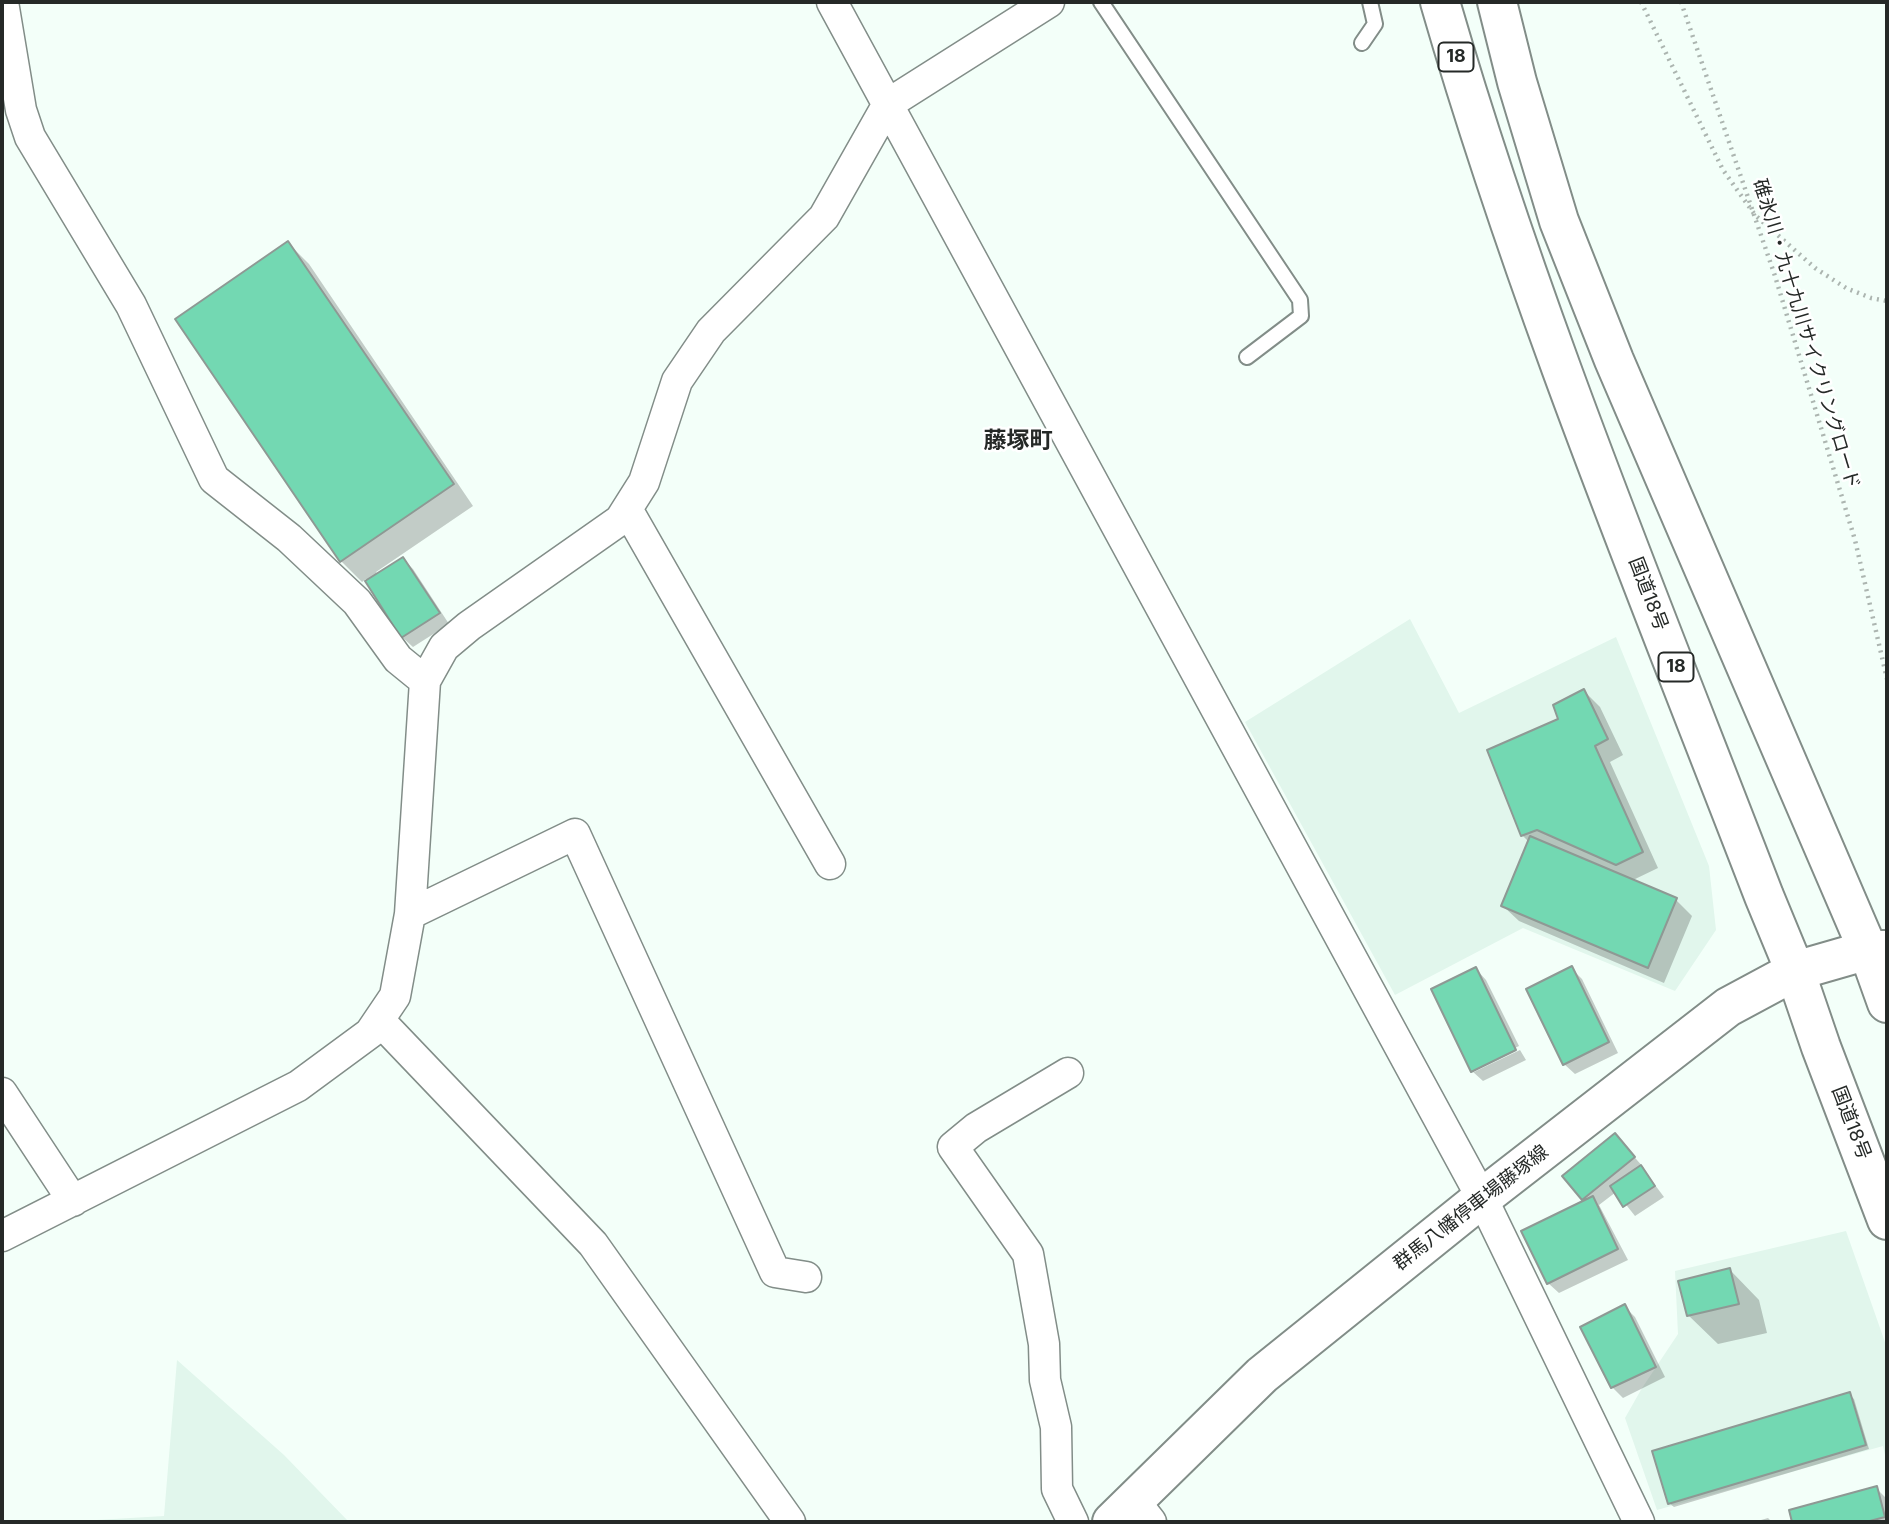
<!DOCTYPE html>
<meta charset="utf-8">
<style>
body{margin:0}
#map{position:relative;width:1889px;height:1524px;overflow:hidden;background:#f3fff9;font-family:Inter,sans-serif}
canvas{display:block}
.frame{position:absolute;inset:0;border:4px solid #252927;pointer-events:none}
</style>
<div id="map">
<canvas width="1889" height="1524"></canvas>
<div class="frame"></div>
</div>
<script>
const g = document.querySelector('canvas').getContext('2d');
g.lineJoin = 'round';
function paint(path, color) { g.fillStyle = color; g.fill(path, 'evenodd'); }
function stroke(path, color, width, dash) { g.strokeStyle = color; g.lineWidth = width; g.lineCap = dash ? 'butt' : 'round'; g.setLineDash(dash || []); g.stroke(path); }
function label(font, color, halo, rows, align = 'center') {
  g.font = font + ' Inter,"Noto Sans JP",sans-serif'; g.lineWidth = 5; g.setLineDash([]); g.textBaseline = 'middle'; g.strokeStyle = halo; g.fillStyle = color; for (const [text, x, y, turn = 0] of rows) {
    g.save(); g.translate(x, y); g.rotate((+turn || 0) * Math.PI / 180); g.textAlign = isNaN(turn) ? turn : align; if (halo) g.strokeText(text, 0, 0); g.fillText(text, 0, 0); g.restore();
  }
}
const built = new Path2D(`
 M1410,619l49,94 157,-76 93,229 7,64 -41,61 -152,-63 -128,67 -150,-273z
 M1846,1231l41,117v116l-4,-18 -226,64 -32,-92 17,-30 36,-54 -3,-63z
 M177,1360l107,95 65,67h-286l101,-6z`);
const shadow = new Path2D(`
 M288,243l21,21 164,242 -97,66 2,3 25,-16 10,10 36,55 -36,23 -11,-10 -36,-58 -4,3 -21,-21z
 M1584,691l16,16 23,48 -13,7 48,106 -27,13 45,19 16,16 -28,67 -145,-62 -16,-15 26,-64 -7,-7 38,-115z
 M1476,969l10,11 33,66 -45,22v4l46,-22 6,10 -43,21 -11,-10z
 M1572,969l10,10 36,74 -43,21 -11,-10z
 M1615,1135l29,33 -1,1 21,28 -29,19 -19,-24 -17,13 29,55 -69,33 -11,-10 38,-82 -21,-25z
 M1730,1270l29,30 8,33 -49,11 -30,-29z
 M1625,1307l10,10 30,60 -42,21 -11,-11 -29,-59z
 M1849,1394l5,5 15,50 -195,58 -5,-4z
 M1876,1488l11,11v23h-93l-3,-11z
 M1768,1518l4,4h-18z`);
const building = new Path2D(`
 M288,241l166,243 -114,78 -165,-243z
 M403,557l37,56 -39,25 -36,-57z
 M1584,689l24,50 -13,7 48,106 -27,13 -79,-35 -16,6 -34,-86 71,-31 -5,-14z
 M1530,836l147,62 -29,70 -147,-62z
 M1572,966l37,76 -46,23 -37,-76z
 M1476,967l40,83 -45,22 -40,-83z
 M1615,1133l20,24 -53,43 -20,-24z
 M1641,1165l14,21 -32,21 -13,-21z
 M1593,1196l25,53 -71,35 -26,-53z
 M1730,1268l9,36 -52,12 -9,-35z
 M1625,1304l31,63 -45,21 -31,-61z
 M1850,1392l16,53 -198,59 -16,-53z
 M1877,1486l8,31 -19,5h-74l-3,-12z`);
const path = new Path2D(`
 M1641,2l82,168 32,45 60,53 31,20 25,10 16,3
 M1681,2l94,274 80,264 32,139`);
const lane = new Path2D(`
 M1101,2l199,298 1,16 -54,41
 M1362,43l13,-19 -5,-22`);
const street = new Path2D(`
 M3,2l18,108 9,27 101,168 83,174 75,59 68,64 41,57 27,22
 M832,2l650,1196 157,324
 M627,509l203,355
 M410,914l165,-80 200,438 31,5
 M379,1020l214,224 197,278
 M1068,1073l-92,55 -23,19 75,107 16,90 1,36 11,47 1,62 16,33
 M2,1093l71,108
 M2,1236l296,-150 72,-53 25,-37 15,-82 15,-233 19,-34 25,-21 151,-106 24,-38 33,-101 34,-50 113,-114 64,-113 161,-102
 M1133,1499l18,23`);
const secondary = new Path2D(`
 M1112,1522l150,-147 220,-177 246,-191 67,-36 73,-21h19`);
const highway = new Path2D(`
 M1440,2c88,304 210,598 324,894l31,75 26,76 66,173
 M1497,2l20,80 42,139 55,139 254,590 19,53`);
const shields = [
 [1456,57,35],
 [1676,667,35]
];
const shieldNames = [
 ["18",1456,57],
 ["18",1676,667]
];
const streetNames = [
 ["碓氷川・九十九川サイクリングロード",1806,334,73],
 ["国道18号",1648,594,69],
 ["国道18号",1851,1123,69],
 ["群馬八幡停車場藤塚線",1471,1208,-38]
];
const quarterNames = [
 ["藤塚町",1018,441]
];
paint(built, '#e1f6ec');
paint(shadow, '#0003');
paint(building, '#73d8b2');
stroke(building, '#8e9994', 2);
stroke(lane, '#828d88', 18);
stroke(street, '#828d88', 33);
stroke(secondary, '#828d88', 42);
stroke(highway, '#828d88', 42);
stroke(path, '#acb5b0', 4.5, [2, 5]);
stroke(lane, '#fff', 14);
stroke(street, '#fff', 30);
stroke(secondary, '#fff', 38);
stroke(highway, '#fff', 38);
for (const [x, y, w] of shields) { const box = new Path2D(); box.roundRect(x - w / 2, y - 14.5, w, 29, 5); g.fillStyle = '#fff'; g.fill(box); stroke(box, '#252927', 2); }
label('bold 18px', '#252927', null, shieldNames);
label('19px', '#252927', '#fff', streetNames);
label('bold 23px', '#252927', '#fff', quarterNames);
</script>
